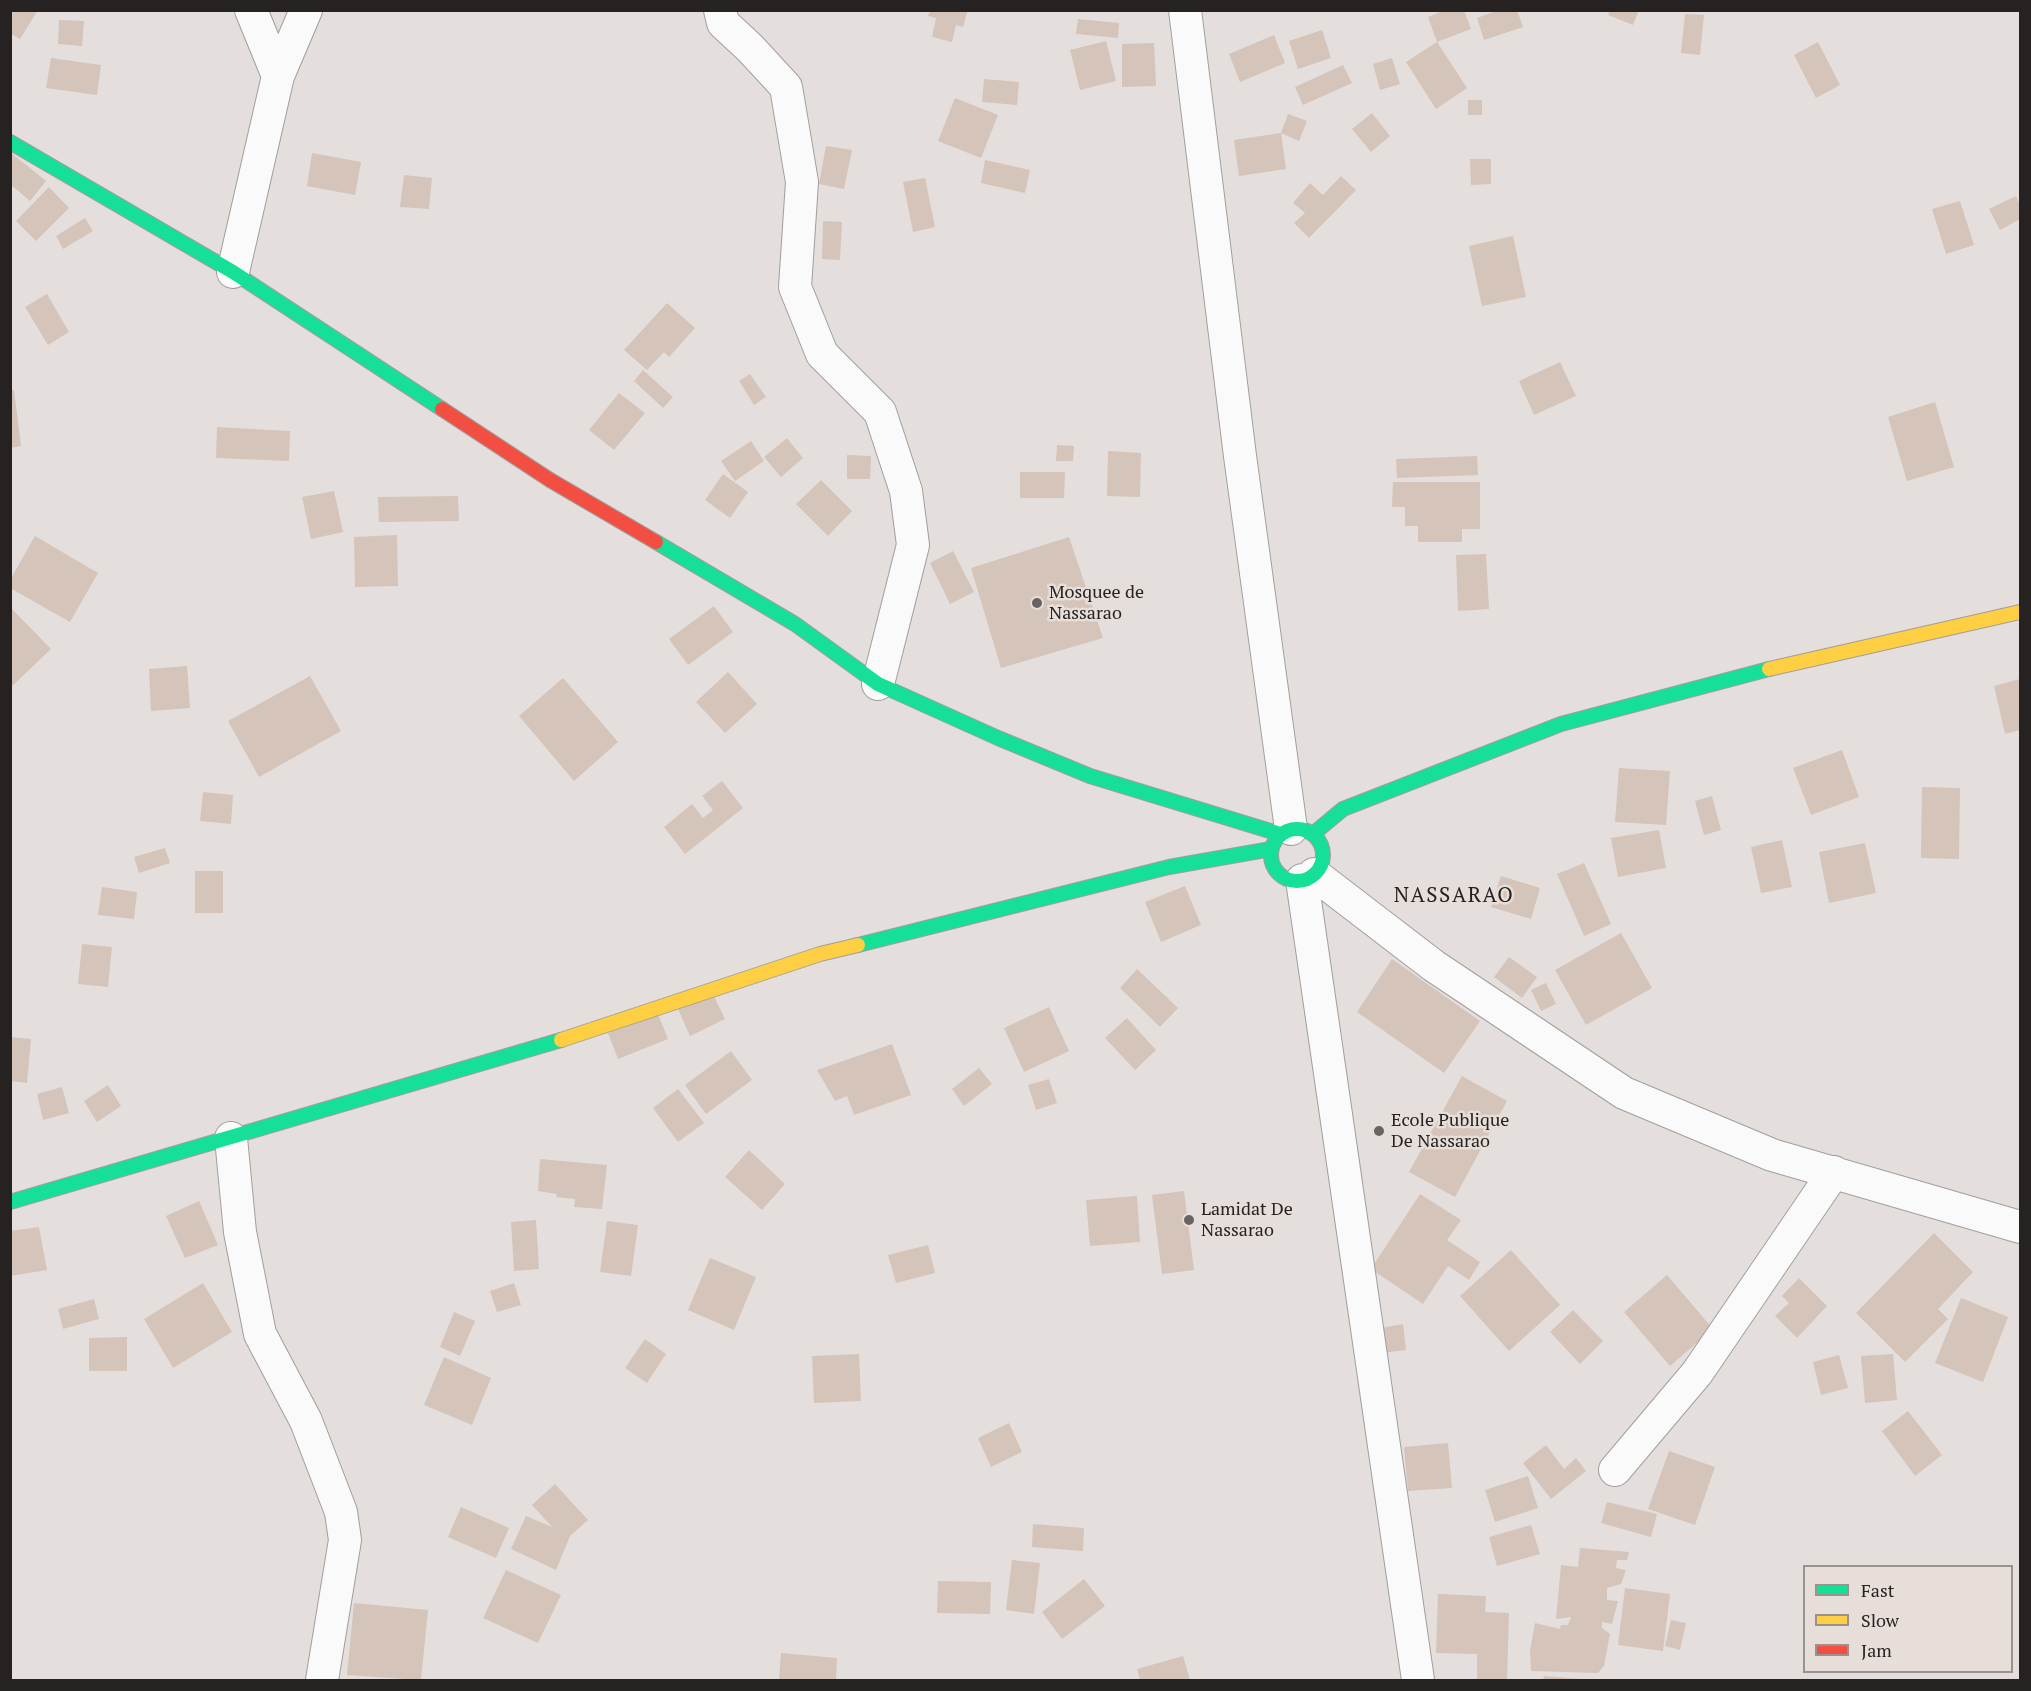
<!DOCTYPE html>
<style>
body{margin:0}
#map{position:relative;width:2031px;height:1691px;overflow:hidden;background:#e4dfdd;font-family:"PT Serif",serif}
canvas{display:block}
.frame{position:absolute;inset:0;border:12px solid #252221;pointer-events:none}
.legend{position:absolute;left:1803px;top:1565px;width:210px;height:108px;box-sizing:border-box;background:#e7deda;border:2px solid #999390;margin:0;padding:8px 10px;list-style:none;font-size:18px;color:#252221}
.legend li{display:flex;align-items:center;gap:12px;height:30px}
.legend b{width:30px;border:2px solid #999390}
</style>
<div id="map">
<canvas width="2031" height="1691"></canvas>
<div class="frame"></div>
<ul class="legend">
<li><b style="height:8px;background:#16e098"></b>Fast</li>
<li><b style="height:8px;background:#ffcf43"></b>Slow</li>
<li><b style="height:8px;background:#f24e42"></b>Jam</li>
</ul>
</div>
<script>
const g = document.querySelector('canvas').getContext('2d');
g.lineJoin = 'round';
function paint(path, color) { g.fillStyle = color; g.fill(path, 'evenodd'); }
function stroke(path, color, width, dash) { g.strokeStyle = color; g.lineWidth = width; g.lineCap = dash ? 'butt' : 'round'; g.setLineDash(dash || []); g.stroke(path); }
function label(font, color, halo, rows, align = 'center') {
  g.font = font + ' "PT Serif",serif'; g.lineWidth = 5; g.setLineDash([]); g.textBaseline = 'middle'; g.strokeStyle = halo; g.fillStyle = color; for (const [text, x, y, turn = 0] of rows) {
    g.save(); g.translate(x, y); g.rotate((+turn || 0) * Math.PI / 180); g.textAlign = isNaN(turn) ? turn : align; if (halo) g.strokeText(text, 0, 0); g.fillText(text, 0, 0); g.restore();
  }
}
const building = new Path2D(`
 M10,10h28l-18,29 -10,-6z
 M930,10h38l-5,17 -7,-2 -4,17 -20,-5 4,-19 -8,-2z
 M1445,10h19l7,19 -34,13 -9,-25z
 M1498,10h19l6,17 -39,13 -7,-22z
 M1610,10h29l-6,15 -25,-10z
 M1685,14l19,1 -4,40 -19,-2z
 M1078,19l41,4 -1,15 -42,-4z
 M59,20l25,1 -2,25 -24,-2z
 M1322,30l9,28 -33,11 -9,-28z
 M1274,35l11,28 -45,19 -11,-28z
 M1106,41l10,40 -36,9 -10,-40z
 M1437,42l30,46 -31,21 -30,-47z
 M1818,42l22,43 -24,13 -22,-43z
 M1154,43l2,43 -34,1v-43z
 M51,58l50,7 -4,30 -51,-7z
 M1392,58l8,26 -20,6 -7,-26z
 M1343,65l9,18 -49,22 -8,-18z
 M984,79l35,3 -2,23 -35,-3z
 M955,98l43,17 -17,43 -43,-17z
 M1468,100h14v15h-14z
 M1372,113l18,23 -19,16 -19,-23z
 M1288,114l19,7 -8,20 -18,-8z
 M1281,133l5,36 -47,7 -5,-36z
 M826,146l26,4 -8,39 -25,-5z
 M10,152l36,29 -16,20 -20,-17z
 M312,153l49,9 -6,33 -48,-9z
 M1470,159h21v25l-20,1z
 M985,160l45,10 -5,23 -44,-10z
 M404,175l28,3 -3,31 -29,-2z
 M1341,176l15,14 -47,48 -15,-15 11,-10 -12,-10 17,-20 13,12z
 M925,178l10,49 -22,5 -10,-50z
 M49,187l20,21 -33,33 -20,-20z
 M2016,196l4,9v14l-20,11 -11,-21z
 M1960,201l14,44 -28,9 -14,-45z
 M85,218l8,13 -30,18 -7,-13z
 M823,221l19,1 -2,38 -18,-1z
 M1513,236l13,61 -44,9 -13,-60z
 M47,294l22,38 -21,13 -23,-38z
 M667,303l28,25 -26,29 -5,-5 -17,18 -23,-20z
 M1560,362l16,34 -42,19 -15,-34z
 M643,370l30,27 -10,11 -29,-27z
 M750,374l16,23 -12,8 -15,-24z
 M10,390h4l7,56 -11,2z
 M619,393l26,20 -31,37 -25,-20z
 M1935,402l19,65 -47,14 -19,-64z
 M217,427l73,4 -1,30 -73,-3z
 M787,438l16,20 -22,19 -17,-20z
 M751,441l13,20 -29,20 -14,-20z
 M1057,445l17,1 -1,15h-17z
 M1108,451l33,2 -1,44 -33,-1z
 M847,455l24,1 -1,23h-23z
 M1477,456l1,19 -81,3 -1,-19z
 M1020,472h45l-1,26h-44z
 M723,474l25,18 -18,26 -25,-18z
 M821,480l31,31 -24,25 -32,-32z
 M1393,482h87v47h-18v13h-44v-16h-13v-19h-13z
 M334,491l9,41 -32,7 -9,-42z
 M458,496l1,25 -80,1 -1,-25z
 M397,535l1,51 -43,1 -1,-50z
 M35,536l63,37 -28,49 -60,-34v-8z
 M1069,537l34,101 -102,30 -30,-100z
 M953,551l21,41 -24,12 -20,-41z
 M1486,554l3,55 -31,2 -2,-56z
 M714,606l19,26 -45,33 -19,-26z
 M10,607l41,42 -41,39z
 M187,666l3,42 -39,3 -2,-42z
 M728,672l29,32 -32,29 -29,-31z
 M310,676l31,55 -82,46 -31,-56z
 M563,678l55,64 -44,39 -55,-65z
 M2020,679v51l-15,4 -11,-48z
 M1842,750l17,47 -48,18 -18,-47z
 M1619,768l51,3 -4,54 -51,-3z
 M722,781l21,27 -58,46 -21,-27 28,-23 11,14 10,-8 -11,-14z
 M1922,787l38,1 -1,71 -38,-1z
 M203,792l30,3 -2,29 -31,-3z
 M1712,796l9,34 -17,5 -9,-34z
 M1659,830l7,38 -48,9 -7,-39z
 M1782,840l10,47 -31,6 -10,-46z
 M1865,843l11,50 -47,10 -10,-51z
 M165,848l5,15 -31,10 -5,-16z
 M1584,863l27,61 -27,12 -27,-62z
 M195,871h28v42h-28z
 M1501,876l39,12 -9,31 -40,-12z
 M1185,886l16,39 -40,17 -16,-40z
 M102,887l35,5 -3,27 -36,-4z
 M1621,933l31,55 -66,37 -31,-55z
 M82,944l30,3 -4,40 -30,-3z
 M1509,957l28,20 -15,21 -28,-21z
 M1392,959l88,62 -36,52 -87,-61z
 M1137,969l41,39 -18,19 -40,-39z
 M1546,983l10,21 -15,7 -10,-21z
 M712,992l13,27 -35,17 -12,-27z
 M1049,1007l20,44 -45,21 -20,-44z
 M658,1014l10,25 -50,20 -10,-26z
 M1127,1018l29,32 -21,20 -30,-32z
 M10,1037l21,2 -4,44 -17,-2z
 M892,1044l19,51 -57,20 -7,-19 -12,5 -18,-31z
 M731,1051l21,29 -46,34 -21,-29z
 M979,1068l13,16 -28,22 -12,-17z
 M1462,1076l45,25 -52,96 -46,-25z
 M1049,1079l8,24 -21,7 -8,-25z
 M108,1085l13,21 -24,16 -13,-21z
 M62,1087l7,26 -26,7 -6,-26z
 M678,1089l26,34 -26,19 -25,-34z
 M749,1150l36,34 -23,26 -37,-33z
 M540,1159l67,6 -5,44 -28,-2 1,-8 -19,-2 1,-3 -19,-3z
 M1184,1191l10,79 -32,4 -10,-79z
 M1420,1194l41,26 -14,20 33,22 -11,18 -21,-14 -25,38 -52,-35z
 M1137,1196l3,46 -50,4 -4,-46z
 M199,1201l19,44 -33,13 -19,-42z
 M536,1220l3,49 -25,2 -3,-49z
 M607,1221l31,4 -7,51 -31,-4z
 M39,1227l8,43 -37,6v-45z
 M1934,1233l39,39 -35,37 10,10 -43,43 -49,-49z
 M928,1245l7,28 -39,10 -8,-28z
 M1511,1250l49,55 -51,46 -49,-55z
 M710,1258l46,19 -22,53 -46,-20z
 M1667,1275l46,54 -43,37 -46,-54z
 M1799,1278l28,28 -30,32 -22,-22 14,-13 -7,-7z
 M203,1283l29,49 -59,36 -29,-49z
 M514,1283l7,22 -24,7 -7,-21z
 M1961,1298l47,19 -25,65 -48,-19z
 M94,1299l5,20 -36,10 -5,-20z
 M1573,1310l30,31 -23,23 -30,-32z
 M454,1312l21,9 -15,35 -20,-9z
 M1403,1324l3,26 -24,3 -1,-25z
 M127,1337v34h-38v-33z
 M645,1339l21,15 -19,29 -22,-15z
 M859,1354l2,47 -47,2 -2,-47z
 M1893,1354l4,46 -32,3 -4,-47z
 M1839,1355l9,33 -27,7 -8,-33z
 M444,1357l47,21 -19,47 -48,-20z
 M1908,1411l34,44 -27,21 -33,-45z
 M1009,1423l13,29 -31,15 -13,-29z
 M1448,1443l4,45 -44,3 -4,-44z
 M1546,1445l18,24 12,-11 10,13 -35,28 -28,-36z
 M1669,1451l46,16 -20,58 -47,-16z
 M1528,1476l10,32 -43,14 -10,-32z
 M555,1484l33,36 -18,16 -14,34 -45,-21 15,-33 26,11 -20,-22z
 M1607,1502l50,12 -6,23 -50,-14z
 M461,1507l48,21 -13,30 -48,-21z
 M1033,1524l51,4 -1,23 -51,-4z
 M1531,1525l9,29 -43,12 -8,-29z
 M1580,1548l49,4 -2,8h-10l-1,8 10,2 -5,14 -14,4v12l11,1 -6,23 -10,-2v6l8,6 -6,32 -6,7 -67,-2 -1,-20 5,-28 25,6 1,-4h7l3,-8 -15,2 5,-54 17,2z
 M1012,1560l28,3 -6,51 -28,-4z
 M506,1570l55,25 -23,48 -55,-25z
 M1084,1579l21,27 -43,33 -20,-27z
 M938,1581l53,1 -1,32 -53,-1z
 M1625,1588l45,6 -7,57 -45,-6z
 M1438,1594l48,2 -1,16 24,1 -2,67h-30v-26l-41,-1z
 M354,1603l74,7 -7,70 -74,-5z
 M1671,1620l15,3 -6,27 -15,-4z
 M781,1653l56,5 -1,22h-57z
 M1183,1656l7,24h-50l-3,-11z
 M1544,1676l37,3v1h-38z`);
const street = new Path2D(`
 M251,10l27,66
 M720,10l3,13 27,25 36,39 16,95 -7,105 27,67 58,58 26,79 7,54 -35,139
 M1185,10l55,446 51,373
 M233,272l45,-196 28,-66
 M1314,874l120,92 190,127 148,62 248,72
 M1302,880l116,800
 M231,1138l9,94 20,102 46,87 35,91 4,28 -23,140
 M1615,1470l82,-97 137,-201`);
const fast = new Path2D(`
 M10,142l223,130 209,137
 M656,542l139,82 83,60 120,54 92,38 190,58
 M1271 855a26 26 0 1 1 52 0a26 26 0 1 1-52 0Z
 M1313,834l30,-25 218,-85 208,-55
 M858,945l311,-78 102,-18
 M10,1202l551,-162`);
const slow = new Path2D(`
 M1769,669l251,-57
 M561,1040l259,-86 38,-9`);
const jam = new Path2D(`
 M442,409l108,71 106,62`);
const markers = [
 [1037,603,6,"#686463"],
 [1379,1131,6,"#686463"],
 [1189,1220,6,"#686463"]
];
const poiNames = [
 ["Mosquee de",1049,593],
 ["Nassarao",1049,614],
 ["Ecole Publique",1391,1121],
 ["De Nassarao",1391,1142],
 ["Lamidat De",1201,1210],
 ["Nassarao",1201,1231]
];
const quarterNames = [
 ["NASSARAO",1454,896]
];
paint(building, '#d5c4b9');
stroke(street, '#a19e9d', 34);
stroke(fast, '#a19e9d', 16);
stroke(slow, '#a19e9d', 16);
stroke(jam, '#a19e9d', 16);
stroke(street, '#fbfafa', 32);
stroke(fast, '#16e098', 14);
stroke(slow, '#ffcf43', 14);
stroke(jam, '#f24e42', 14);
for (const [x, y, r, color] of markers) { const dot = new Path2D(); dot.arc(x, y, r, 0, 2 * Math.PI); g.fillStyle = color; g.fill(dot); stroke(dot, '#e7deda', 2); }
label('18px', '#252221', '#e7deda', poiNames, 'left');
g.letterSpacing = '1.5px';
label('21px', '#252221', '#e7deda', quarterNames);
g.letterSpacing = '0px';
</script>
